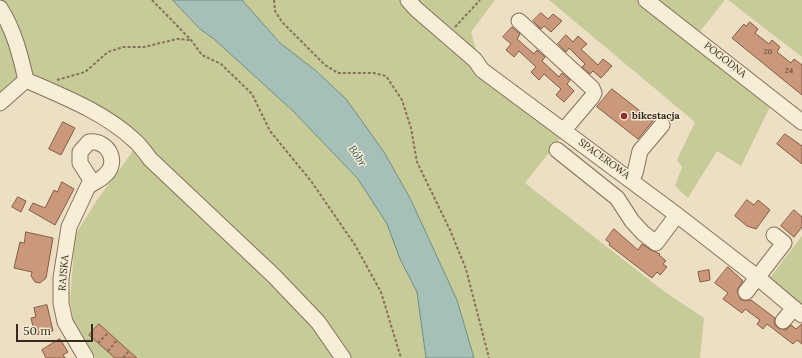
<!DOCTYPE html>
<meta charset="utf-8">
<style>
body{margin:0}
#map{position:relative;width:802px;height:358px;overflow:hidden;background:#eddfc4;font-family:Lora,serif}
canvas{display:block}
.scale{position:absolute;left:16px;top:324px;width:77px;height:18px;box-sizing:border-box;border:2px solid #372a1f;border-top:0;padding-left:5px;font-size:12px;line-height:14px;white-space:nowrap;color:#372a1f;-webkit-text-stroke:3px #f5ead4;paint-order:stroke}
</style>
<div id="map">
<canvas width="802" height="358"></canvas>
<div class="scale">50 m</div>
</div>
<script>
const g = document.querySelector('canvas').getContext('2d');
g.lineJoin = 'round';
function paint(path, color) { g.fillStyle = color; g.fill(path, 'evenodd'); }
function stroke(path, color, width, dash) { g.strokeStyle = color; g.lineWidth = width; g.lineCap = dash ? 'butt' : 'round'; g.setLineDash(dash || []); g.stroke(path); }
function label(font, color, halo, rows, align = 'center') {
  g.font = font + ' Lora,serif'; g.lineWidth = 3; g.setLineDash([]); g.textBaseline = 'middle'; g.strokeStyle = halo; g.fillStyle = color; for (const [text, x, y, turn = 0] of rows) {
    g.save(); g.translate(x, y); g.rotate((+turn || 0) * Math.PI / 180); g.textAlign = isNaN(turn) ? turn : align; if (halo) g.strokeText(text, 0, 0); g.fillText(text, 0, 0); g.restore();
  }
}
const green = new Path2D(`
 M0,0h173l27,29 14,10 79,72 65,68 29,45 30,68 9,66h-83l-208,-217 -109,-61 -26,23z
 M242,0h253l-24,32 11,38 82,64 -39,49 140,109 39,26 -4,40h-226l-17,-58 -47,-102 -26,-46 -39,-53 -30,-29 -35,-27z
 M549,0h176l-32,40 78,65 -30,61 -24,-15 -29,47 -13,-12 7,-19 -5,-7 18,-38z
 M728,0h74v57z
 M133,151c70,66 146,129 203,207h-240l-22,-36 -4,-21 5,-66 22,-35z
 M802,236v79l-37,-31z`);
const water = new Path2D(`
 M173,0h69l38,43 35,27 31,29 38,53 26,46 47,102 17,58h-48l-9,-66 -17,-33 -13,-35 -29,-45 -65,-68 -79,-72 -14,-10z`);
const building = new Path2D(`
 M541,13l7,6 5,-5 9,7 -11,11 -7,-6 -3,3 -8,-8z
 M750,22l8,7 -3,4 14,11 3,-4 8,7 -3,5 14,11 3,-4 8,6v30l-70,-57 12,-14 2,2z
 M512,27l8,7 -3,5 17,15 3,-4 8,7 -3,4 17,16 3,-4 8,7 -3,4 7,7 -10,11 -8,-7 5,-6 -17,-15 -5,6 -8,-8 5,-5 -17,-16 -5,6 -8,-7 5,-6 -8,-7z
 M566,35l7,7 5,-6 9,8 -6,5 17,16 5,-6 9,7 -11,12 -8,-7 -3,3 -8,-7 3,-3 -16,-16 -3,4 -8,-8z
 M612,89l41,32 -15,18 -41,-32z
 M63,122l12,6 -14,27 -12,-6z
 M785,134l17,12v18l-25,-20z
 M62,182l12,7 -19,36 -26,-15 4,-7 12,5 9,-18 3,2z
 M18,197l8,4 -5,11 -9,-5z
 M747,200l7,5 4,-5 12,10 -14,19 -9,-3 -12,-10z
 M794,210l8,7v10l-8,10 -13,-11z
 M614,229l24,21 4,-6 9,6 9,4 -1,1 7,6 -3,3 4,3 -7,8 -3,-3 -5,6 -43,-33 1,-2 -4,-3z
 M26,232l27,6 -7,40 -6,5 -5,-1 -4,-6 1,-4 -18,-4 6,-26 4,1z
 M728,267l15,14 -6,9 3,9 5,2 6,-1 24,18 -1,6 4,4 8,2 5,-5 5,4 6,-5v20l-5,-4 -4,4 -26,-20 -4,5 -6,-5 3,-4 -15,-11 -3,4 -19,-14 5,-6 -13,-10z
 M709,270l1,10 -10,2 -2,-10z
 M47,305l6,26 -18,4 -4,-17 5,-1 -2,-9z
 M99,324l30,27 8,7h-22l-26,-23z
 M60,339l8,13 -5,3 2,3h-19l-4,-8z`);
const path = new Path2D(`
 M152,0l39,40 11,15 19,9 31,30 18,37 41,50 44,64 26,47 20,66
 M274,0l1,11 7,11 43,43 13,8h36l12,3 16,24 9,28 6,34 33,68 16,39 23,89
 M455,27l25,-27
 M57,80l28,-8 23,-20 15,-5h21l33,-8 13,1
 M98,343l10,-10
 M108,351l9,-11
 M123,358l6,-7`);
const minor = new Path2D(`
 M408,0l8,9 59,51 7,10 195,145 80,62 45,38
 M646,0l156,122
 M0,8c14,22 20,46 26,72
 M519,21l73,67 2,5 -2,4 -28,33
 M26,80c36,16 78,32 108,60 6,5 11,12 16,19l124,117 44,46 25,36
 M0,103l26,-23
 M557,150l60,48 15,23 11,12 13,10 21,-28
 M631,179l4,-6 5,-22 22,-26
 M746,292l38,-49 -10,-8
 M783,321l11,-13
 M86,358l-21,-36 -4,-19v-25l8,-51 22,-47 -11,-17v-11l9,-10c20,-2 31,21 15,34 -5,5 -11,6 -16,11`);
const markers = [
 [624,116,4,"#942d31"]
];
const numberNames = [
 ["26",768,52],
 ["24",789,71]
];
const streetNames = [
 ["POGODNA",725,60,38],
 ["SPACEROWA",604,159,36],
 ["RAJSKA",64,273,-85]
];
const poiNames = [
 ["bikestacja",632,116]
];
const waterNames = [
 ["Bóbr",357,156,56]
];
paint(green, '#c7cb98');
paint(water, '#a6c0b7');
stroke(water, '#6d8e85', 1);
paint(building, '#ca997b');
stroke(building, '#865a41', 1);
stroke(minor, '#87715b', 17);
stroke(path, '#87715b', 2, [3, 2]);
stroke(minor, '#f8edd7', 15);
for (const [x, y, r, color] of markers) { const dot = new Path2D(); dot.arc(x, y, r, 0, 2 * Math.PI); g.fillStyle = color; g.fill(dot); stroke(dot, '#f5ead4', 1.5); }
label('8px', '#5c4636', null, numberNames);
label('10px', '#372a1f', '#f5ead4', streetNames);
label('bold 10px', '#372a1f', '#f5ead4', poiNames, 'left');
label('italic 11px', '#2e5753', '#f5ead4', waterNames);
</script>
